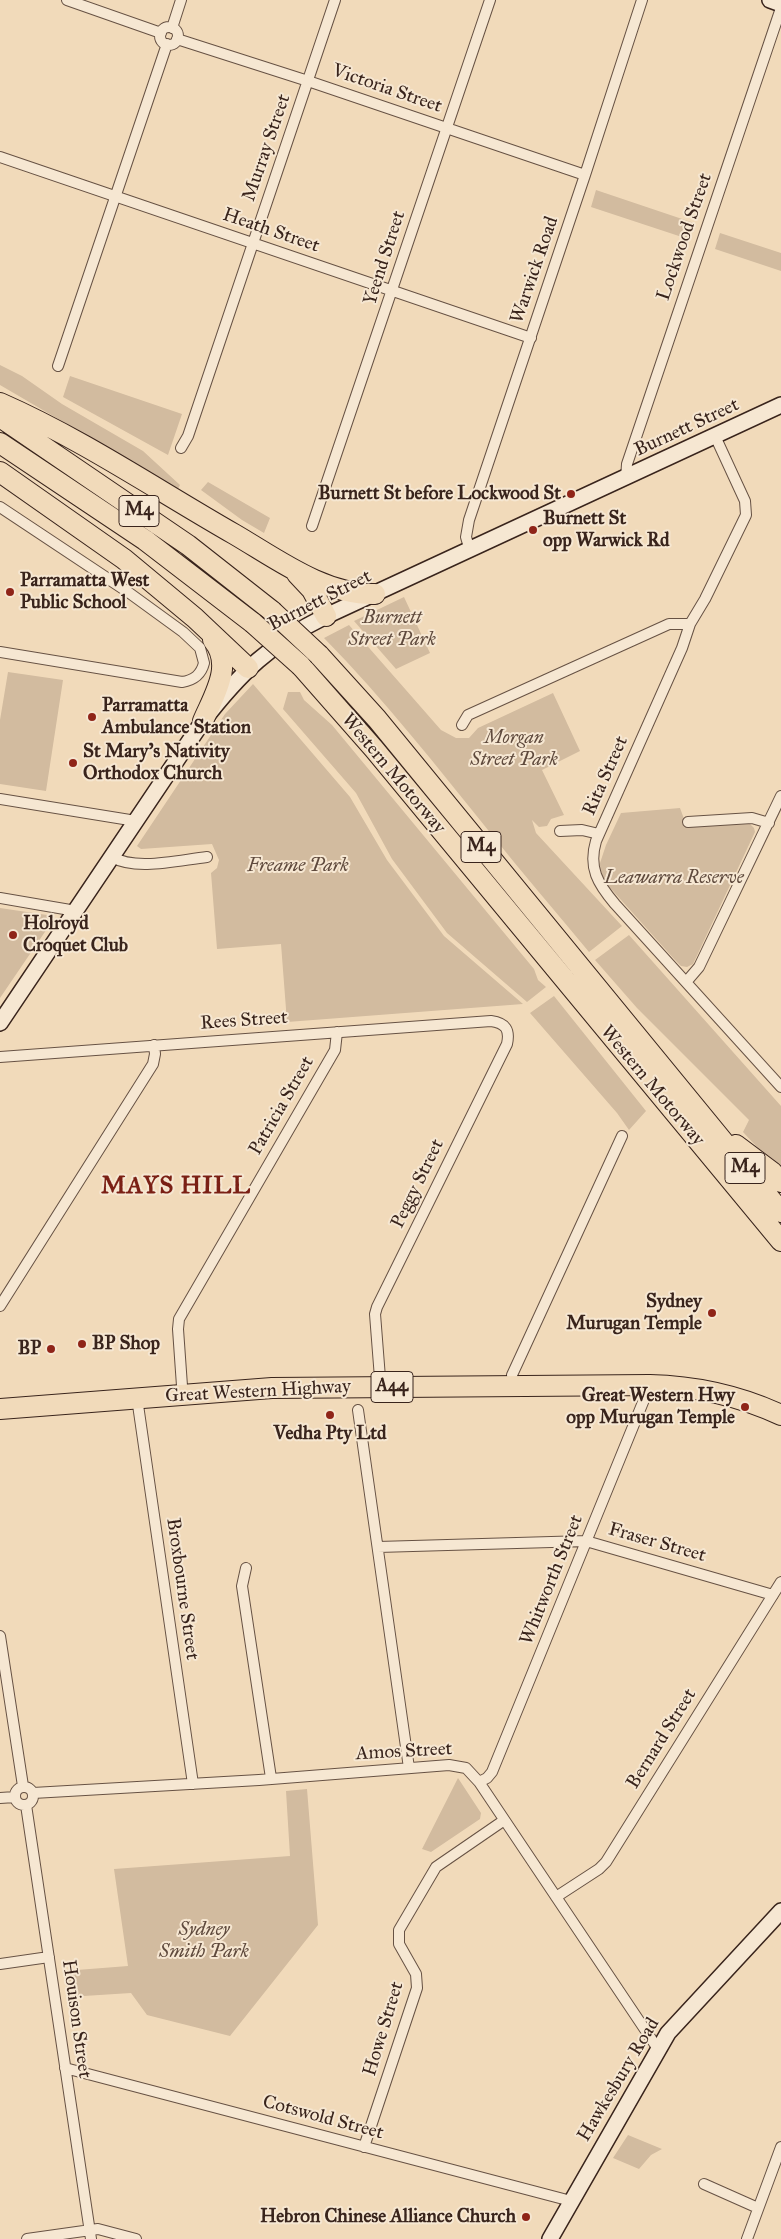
<!DOCTYPE html>
<style>
body{margin:0}
canvas{display:block;background:#f1daba}
</style>
<canvas width="781" height="2239"></canvas>
<script>
const g = document.querySelector('canvas').getContext('2d');
g.lineJoin = 'round';
function paint(path, color) { g.fillStyle = color; g.fill(path, 'evenodd'); }
function stroke(path, color, width, dash) { g.strokeStyle = color; g.lineWidth = width; g.lineCap = dash ? 'butt' : 'round'; g.setLineDash(dash || []); g.stroke(path); }
function label(font, color, halo, rows, align = 'center') {
  g.font = font + ' "IM FELL Great Primer",serif'; g.lineWidth = 4; g.setLineDash([]); g.textBaseline = 'middle'; g.strokeStyle = halo; g.fillStyle = color; for (const [text, x, y, turn = 0] of rows) {
    g.save(); g.translate(x, y); g.rotate((+turn || 0) * Math.PI / 180); g.textAlign = isNaN(turn) ? turn : align; if (halo) g.strokeText(text, 0, 0); g.fillText(text, 0, 0); g.restore();
  }
}
const green = new Path2D(`
 M596,190l98,33 -6,16 -97,-32z
 M720,233l61,20v18l-66,-22z
 M0,365l22,11 40,28 81,47 37,34 -2,4 -178,-104z
 M70,376l112,38 -14,41 -105,-58z
 M208,482l62,36 -6,15 -22,-13 -41,-30z
 M404,597l26,56 -34,16 -42,-48z
 M349,625l92,105 15,8h13l9,-10 75,-35 27,58 -38,19 22,45 -13,4 -4,7 -8,1 -7,-7 4,13 86,93 -33,26c-32,-39 -65,-77 -97,-117 -54,-67 -107,-135 -168,-197z
 M8,672l55,8 -17,111 -46,-7v-64z
 M253,684l97,113 37,63 57,76 79,68 -236,18 -6,-78 -64,5 -6,-76 6,-5 2,-8 -7,-16 -71,5 -4,-3 88,-132z
 M288,692h12l4,8 28,25 202,244 4,11 8,7 -19,15 -80,-69 -55,-74 -36,-66 -73,-84z
 M680,808l7,19 63,-3 4,4 1,4 -62,132 -6,3 -6,-1 -6,-6 -71,-79 -5,-15 7,-21 15,-32z
 M0,908l47,7 4,8 -51,75z
 M629,935l152,171v67l-38,-41 6,-12 -112,-112 -42,-48z
 M554,996l92,115 -17,19 -12,-17 -87,-100z
 M458,1778l23,35 -1,6 -49,33 -9,-3z
 M307,1789l11,136 -88,111 -83,-21 -16,-22 -63,4 -4,-26 64,-5 -14,-97 176,-13 -4,-65z
 M628,2135l34,14 -11,6 -12,14 -26,-11z`);
const street = new Path2D(`
 M67,0l94,33
 M160 36a9 9 0 1 1 18 0a9 9 0 1 1-18 0Z
 M172,28l9,-28
 M177,39l131,42 277,94
 M0,157l531,181
 M58,366l109,-322
 M715,436l30,65 1,14 -41,84 -15,25 -8,24 -86,193c-8,27 2,43 19,63l166,183
 M181,448l7,-12 147,-436
 M626,479l1,-15 154,-456
 M0,507l128,85 55,40 17,16 4,15c-3,12 -10,17 -22,19l-182,-30
 M312,526l178,-526
 M470,551l-4,-14 3,-17 116,-345 57,-175
 M462,725l6,-10 201,-91h21
 M0,799l136,22
 M688,822l64,-4 17,5
 M560,831l22,-1 17,4
 M112,857c24,14 67,3 95,0
 M0,898l76,13
 M687,981l12,-14 82,-171
 M0,1057l491,-36c15,2 19,9 16,23l-130,263 -2,7 5,64
 M0,1306l153,-242 2,-10 -1,-9
 M512,1375l110,-239
 M182,1386l-4,-57 1,-10 156,-269 2,-18
 M137,1398l56,386
 M358,1410l51,358
 M378,1547l208,-6 187,54
 M246,1568l-4,18 29,192
 M0,1636l23,150
 M479,1782l8,-4 5,-6 158,-387
 M15 1796a9 9 0 1 1 18 0a9 9 0 1 1-18 0Z
 M33,1793l226,-13 190,-15 17,3 13,14 179,267
 M0,1798l15,-1
 M26,1805l65,434
 M556,1897l43,-28 7,-7 175,-280
 M0,1964l49,-7
 M65,2068l506,133
 M364,2147l53,-159 -1,-14 -17,-30v-14l37,-63 67,-46
 M704,2184l54,24
 M27,2239l71,-10 38,10
 M747,2239l34,-92`);
const secondary = new Path2D(`
 M770,0l11,4
 M0,1023l203,-302c37,-48 68,-78 123,-105l455,-211
 M550,2239l118,-206 113,-122`);
const highway = new Path2D(`
 M0,403c82,36 157,87 234,131 43,25 90,61 141,60
 M0,417l188,128 84,66
 M0,443l145,97 108,83
 M0,472l124,87 71,59 53,50
 M297,574l15,16 14,26
 M319,655l58,64 404,493
 M301,666l73,83 407,492
 M203,721c11,-26 31,-56 10,-81
 M736,1145l36,27 9,10
 M0,1409l272,-21 378,-3c45,1 90,11 131,30`);
const highwayBridge = new Path2D(`
 M272,611l47,44
 M253,623l48,43`);
const markers = [
 [571,494,5,"#8f2418"],
 [533,530,5,"#8f2418"],
 [10,592,5,"#8f2418"],
 [92,717,5,"#8f2418"],
 [73,763,5,"#8f2418"],
 [13,935,5,"#8f2418"],
 [712,1313,5,"#8f2418"],
 [82,1344,5,"#8f2418"],
 [51,1349,5,"#8f2418"],
 [745,1407,5,"#8f2418"],
 [330,1415,5,"#8f2418"],
 [526,2217,5,"#8f2418"]
];
const shields = [
 [139,511,40],
 [481,847,40],
 [745,1168,40],
 [392,1387,42]
];
const shieldNames = [
 ["M4",139,511],
 ["M4",481,847],
 ["M4",745,1168],
 ["A44",392,1387]
];
const streetNames = [
 ["Victoria Street",387,89,19],
 ["Murray Street",267,148,-71],
 ["Heath Street",271,231,19],
 ["Lockwood Street",685,237,-71],
 ["Yeend Street",385,258,-72],
 ["Warwick Road",535,270,-71],
 ["Burnett Street",687,428,-25],
 ["Burnett Street",320,601,-27],
 ["Western Motorway",393,774,50],
 ["Rita Street",606,776,-66],
 ["Rees Street",244,1021,-4],
 ["Western Motorway",652,1086,50],
 ["Patricia Street",282,1106,-60],
 ["Peggy Street",418,1184,-64],
 ["Great Western Highway",258,1392,-3],
 ["Fraser Street",657,1543,16],
 ["Whitworth Street",552,1580,-68],
 ["Broxbourne Street",182,1589,82],
 ["Bernard Street",662,1739,-58],
 ["Amos Street",404,1752,-3],
 ["Houison Street",76,2019,82],
 ["Howe Street",384,2029,-73],
 ["Hawkesbury Road",619,2080,-59],
 ["Cotswold Street",323,2118,15]
];
const poiNames = [
 ["Burnett St before Lockwood St",561,494,"right"],
 ["Burnett St",543,519],
 ["opp Warwick Rd",543,541],
 ["Parramatta West",20,581],
 ["Public School",20,603],
 ["Parramatta",102,706],
 ["Ambulance Station",102,728],
 ["St Mary's Nativity",83,752],
 ["Orthodox Church",83,774],
 ["Holroyd",23,924],
 ["Croquet Club",23,946],
 ["Sydney",702,1302,"right"],
 ["Murugan Temple",702,1324,"right"],
 ["BP Shop",92,1344],
 ["BP",41,1349,"right"],
 ["Great Western Hwy",735,1396,"right"],
 ["opp Murugan Temple",735,1418,"right"],
 ["Vedha Pty Ltd",330,1434,"center"],
 ["Hebron Chinese Alliance Church",516,2217,"right"]
];
const parkNames = [
 ["Burnett",392,618],
 ["Street Park",392,640],
 ["Morgan",514,738],
 ["Street Park",514,760],
 ["Freame Park",298,866],
 ["Leawarra Reserve",674,878],
 ["Sydney",204,1930],
 ["Smith Park",204,1952]
];
const districtNames = [
 ["MAYS HILL",176,1187]
];
paint(green, '#d2bb9f');
stroke(street, '#675244', 12);
stroke(secondary, '#39241c', 18);
stroke(highway, '#39241c', 22);
stroke(street, '#f6e7d2', 10);
stroke(secondary, '#f6e7d2', 15);
stroke(highway, '#f1daba', 20);
stroke(highwayBridge, '#39241c', 22, []);
stroke(highwayBridge, '#f1daba', 20);
for (const [x, y, r, color] of markers) { const dot = new Path2D(); dot.arc(x, y, r, 0, 2 * Math.PI); g.fillStyle = color; g.fill(dot); stroke(dot, '#f6e7d2', 2); }
for (const [x, y, w] of shields) { const box = new Path2D(); box.roundRect(x - w / 2, y - 15.5, w, 31, 4); g.fillStyle = '#f6e7d2'; g.fill(box); stroke(box, '#39241c', 1); }
label('bold 18px', '#39241c', null, shieldNames);
label('19px', '#39241c', '#f6e7d2', streetNames);
label('bold 19px', '#39241c', '#f6e7d2', poiNames, 'left');
label('italic 19px', '#5f4a3d', '#f6e7d2', parkNames);
g.letterSpacing = '1px';
label('bold 24px', '#7a1f14', '#f6e7d2', districtNames);
g.letterSpacing = '0px';
</script>
